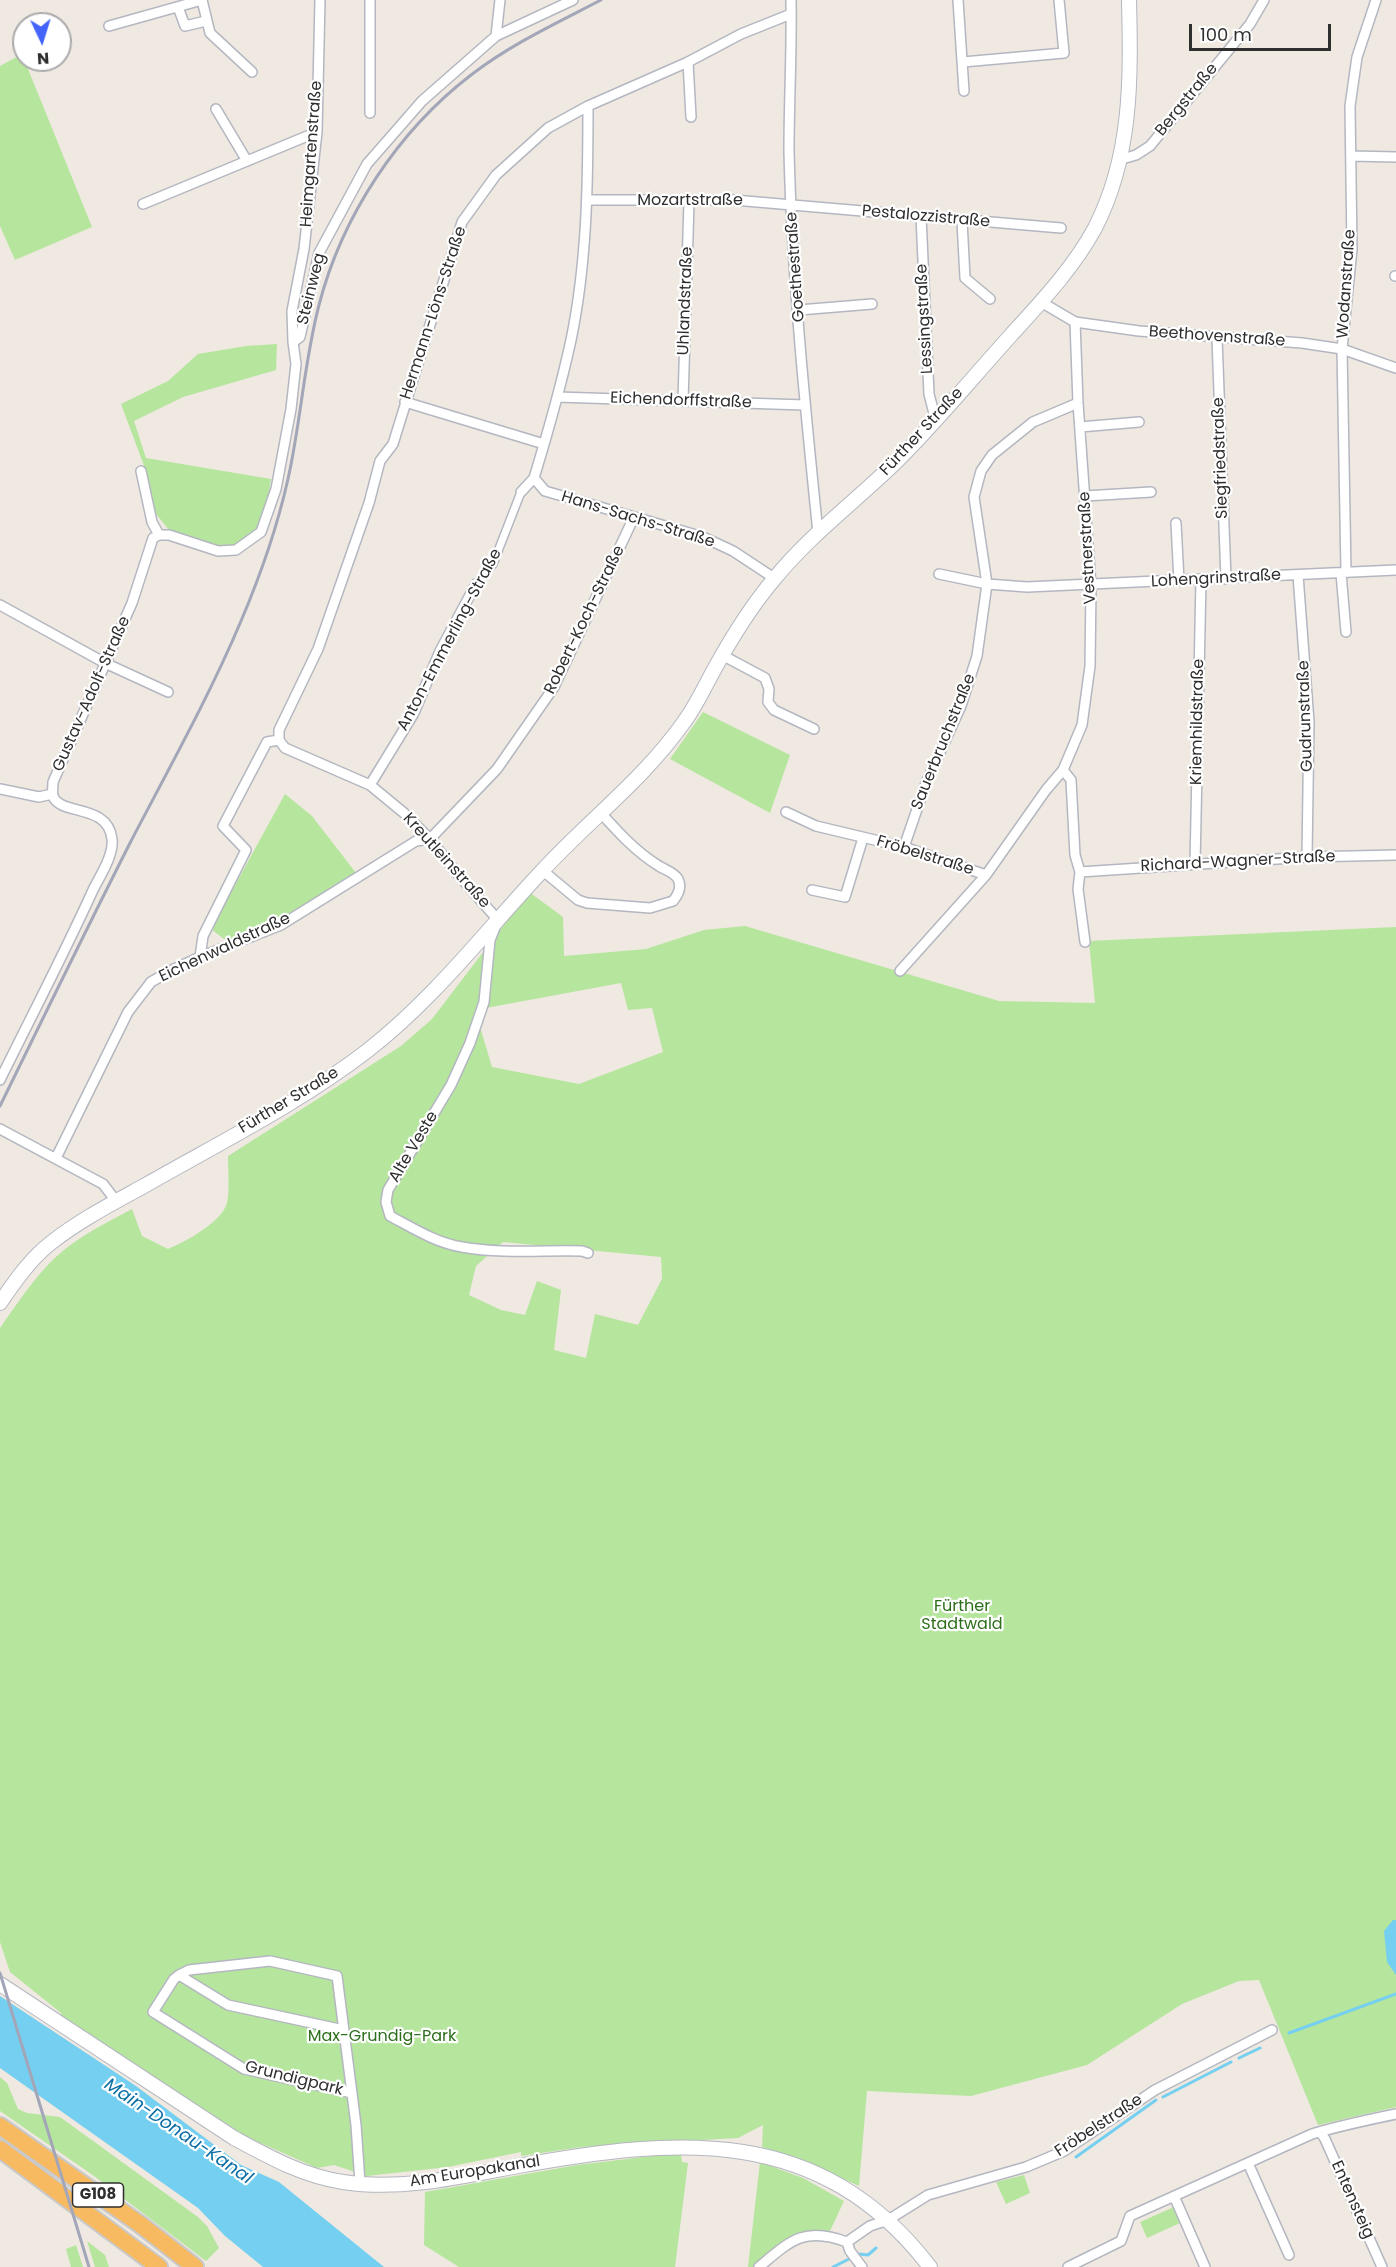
<!DOCTYPE html>
<meta charset="utf-8">
<style>
body{margin:0}
#map{position:relative;width:1396px;height:2267px;overflow:hidden;background:#efe9e1;font-family:Poppins,sans-serif}
canvas{display:block}
.north{position:absolute;left:12px;top:12px;width:60px;height:60px;box-sizing:border-box;background:#fff;border:2px solid #ababab;border-radius:50%;rotate:176deg;font-size:16px;font-weight:700;line-height:24px;text-align:center;color:#2e2e2e}
.north::after{content:'';display:block;margin:auto;width:21px;height:27px;background:#4264fb;clip-path:polygon(50% 0,100% 100%,50% 72%,0 100%)}
.scale{position:absolute;left:1189px;top:24px;width:142px;height:27px;box-sizing:border-box;border:3px solid #2e2e2e;border-top:0;padding-left:8px;font-size:18px;line-height:21px;white-space:nowrap;color:#2e2e2e;-webkit-text-stroke:4px #fff;paint-order:stroke}
</style>
<div id="map">
<canvas width="1396" height="2267"></canvas>
<div class="north">N</div>
<div class="scale">100 m</div>
</div>
<script>
const g = document.querySelector('canvas').getContext('2d');
g.lineJoin = 'round';
function paint(path, color) { g.fillStyle = color; g.fill(path, 'evenodd'); }
function stroke(path, color, width, dash) { g.strokeStyle = color; g.lineWidth = width; g.lineCap = dash ? 'butt' : 'round'; g.setLineDash(dash || []); g.stroke(path); }
function label(font, color, halo, rows, align = 'center') {
  g.font = font + ' Poppins,sans-serif'; g.lineWidth = 4.5; g.setLineDash([]); g.textBaseline = 'middle'; g.strokeStyle = halo; g.fillStyle = color; for (const [text, x, y, turn = 0] of rows) {
    g.save(); g.translate(x, y); g.rotate((+turn || 0) * Math.PI / 180); g.textAlign = isNaN(turn) ? turn : align; if (halo) g.strokeText(text, 0, 0); g.fillText(text, 0, 0); g.restore();
  }
}
const green = new Path2D(`
 M22,54l70,173 -77,33 -15,-34v-160z
 M277,344l-1,26 -93,27 -49,24 12,37 125,21 -3,20 -12,30 -20,17h-17l-50,-16 -13,-16 -10,-43 -25,-67 47,-23 30,-27 48,-8z
 M703,712l87,43 -20,58 -100,-54z
 M285,794l27,22 44,57 -46,30 -82,39 -17,-13z
 M529,892l34,25 1,39 82,-7 58,-19 41,-4 254,75 96,2 -6,-62 307,-14v1180l-78,18 -59,-145 -20,1 -57,23 -95,61 -116,31 -104,-5 -8,95 -50,-23 -47,-16 1,-22 -25,13 -156,9 -61,9v-4l-73,15 -81,9 -33,-11 -17,3 -70,-31 -185,-118 -1,-6 -51,-41 -10,-30v-614c17,-24 35,-52 57,-72 22,-20 49,-33 75,-47l10,27 26,13c17,-7 54,-27 59,-46 3,-14 1,-33 1,-47l173,-110 31,-27zM621,983l7,27 24,-2 11,44 -84,32 -87,-17 -17,-57zM503,1242l158,15 1,22 -24,46 -43,-11 -9,44 -32,-8 7,-60 -24,-9 -12,34 -24,-5 -32,-15 7,-29z
 M0,2077l7,6 11,26 9,4 33,4 138,100 9,9 12,22 -13,13 -112,-85 -94,-65z
 M660,2155h21l1,7 6,1 -13,104h-216l-35,-22 1,-53 152,-27z
 M760,2162l43,16 41,23 -14,30 -40,6 -36,30h-6z
 M1024,2175l6,18 -24,11 -10,-22z
 M1174,2207l6,16 -33,15 -7,-16z
 M87,2241l18,14 4,12h-14z
 M76,2245l7,22h-12l-5,-18z`);
const water = new Path2D(`
 M1393,1920h3v55l-9,-13 -3,-31z
 M0,1996l136,90 105,79 38,17 105,85h-121l-38,-31 -27,-28 -198,-140z`);
const stream = new Path2D(`
 M1289,2033l107,-39
 M1239,2058l21,-10
 M1163,2097l68,-35
 M1076,2157l80,-57
 M859,2254l9,1 8,-7
 M833,2267l16,-8`);
const pedestrian = new Path2D(`
 M476,584l17,-20 28,-72`);
const minor = new Path2D(`
 M202,0l8,33 42,39
 M370,0v113
 M791,0c1,50 -2,100 -2,151 3,127 16,255 29,382
 M958,0l6,91
 M178,7l7,19 21,-5
 M109,26l93,-26
 M496,36l4,-36
 M688,62l3,55
 M963,62l101,-9 -5,-53
 M216,109l31,52
 M1351,156l45,1
 M1122,159l14,-4 14,-9 100,-122 14,-24
 M588,200h146l327,28
 M143,204l174,-72
 M921,216l8,178 7,27
 M962,221l3,57 25,21
 M1395,276h1
 M1041,302l34,20 64,9 163,12 40,6 54,19
 M799,310l73,-6
 M1217,338l9,241
 M293,342l-1,-31 12,-62 13,-117 3,-132
 M557,397l248,8
 M683,401l6,-199
 M405,402l139,42
 M1080,427l59,-5
 M141,471l11,51 7,13
 M534,478l11,13 158,46 30,14 41,27
 M521,492l13,-14c14,-46 27,-92 37,-138 16,-77 17,-156 17,-234
 M1085,496l66,-4
 M1176,523l3,58
 M1346,572l-4,-223 10,-100 -2,-143 7,-49 19,-57
 M1341,573l5,59
 M939,574l48,10 40,3 369,-17
 M1298,575l11,147 -2,135
 M0,605l105,58 63,29
 M722,655l43,23 4,11 -1,13 6,8 40,19
 M279,740v-10l39,-81 51,-146 11,-42 13,-17 69,-222 34,-47 52,-47 40,-22 100,-44 53,-28 50,-20
 M1063,770l8,10 4,75 5,17 -2,17 7,53
 M370,785l44,-72 26,-62 36,-67
 M0,789l39,8 13,-3
 M786,812l30,14 88,21 82,28
 M904,847l22,-64 35,-77 16,-50 10,-72 -13,-87 7,-26 11,-16 41,-33 45,-19
 M1195,864l6,-284
 M542,870l36,30 9,3 63,5 23,-7c5,-6 9,-14 5,-22 -4,-7 -13,-9 -19,-13 -23,-14 -41,-34 -59,-54
 M1080,872l227,-15 89,-2
 M812,890l33,7 18,-59
 M200,957l3,-21 43,-86 -23,-24 44,-84 12,-2 6,8 85,37 34,28 26,26 24,31 44,50 -8,20 -6,62 -14,41 -19,42 -63,105 -2,12 4,14c23,12 46,27 72,31 39,7 81,3 120,4l6,2
 M900,971l86,-96 60,-85 17,-20 19,-45 8,-59 1,-80 -13,-183 -3,-81
 M0,1080c31,-63 64,-126 93,-190 7,-14 21,-35 19,-51 -4,-36 -52,-23 -59,-43 -1,-4 0,-9 0,-14l79,-179 21,-65 6,-3h10l49,16 18,-1 25,-18 15,-43 15,-80 5,-45 -3,-22 7,-5 19,-84 48,-89 55,-63 74,-65 77,-36
 M0,1129l103,55 13,17
 M56,1158l72,-146 23,-30 19,-11 30,-14 81,-32 135,-84 14,-2 67,-70 57,-82 80,-170
 M179,1975l10,-5 81,-9 67,15 19,149 4,58
 M344,2030l-116,-25 -49,-30 -5,4 -21,33 91,57 108,24
 M1321,2133l4,6 57,128
 M1248,2163l41,92
 M1174,2196l31,71
 M847,2242l23,-16 18,-6 40,-25 98,-28 38,-16 91,-61 117,-60
 M847,2242l3,9 12,16
 M759,2267c32,-27 46,-41 88,-25
 M1068,2267l53,-26 9,-25 182,-82c27,-8 55,-14 84,-20`);
const secondary = new Path2D(`
 M0,1303c15,-22 31,-45 52,-61 28,-22 61,-39 92,-56 75,-43 154,-82 223,-135 67,-52 117,-118 175,-180 46,-50 102,-92 142,-149 12,-16 21,-36 31,-54 17,-31 37,-63 60,-90 36,-44 82,-78 123,-118 40,-40 76,-84 114,-126 30,-33 62,-67 83,-106 37,-72 36,-149 34,-228
 M0,1984l234,154c35,19 69,38 109,44 58,9 117,-5 175,-16 160,-29 302,-42 412,101`);
const trunk = new Path2D(`
 M0,2126l141,99 54,42
 M0,2149l159,118`);
const rail = new Path2D(`
 M0,1106c43,-88 86,-176 130,-263 38,-73 79,-146 111,-222 20,-47 36,-93 47,-142 13,-58 16,-117 31,-174 23,-89 79,-174 152,-230 40,-31 86,-52 130,-75
 M0,1973l89,294`);
const shields = [
 [98,2195,51]
];
const shieldNames = [
 ["G108",98,2195]
];
const streetNames = [
 ["Bergstraße",1187,100,-51],
 ["Heimgartenstraße",312,154,-86],
 ["Mozartstraße",690,201],
 ["Pestalozzistraße",926,217,5],
 ["Goethestraße",796,267,-94],
 ["Wodanstraße",1347,284,-86],
 ["Steinweg",312,289,-76],
 ["Uhlandstraße",686,301,-88],
 ["Hermann-Löns-Straße",434,313,-72],
 ["Lessingstraße",925,319,-93],
 ["Beethovenstraße",1217,337,4],
 ["Eichendorffstraße",681,401,2],
 ["Fürther Straße",922,432,-47],
 ["Siegfriedstraße",1221,458,-92],
 ["Hans-Sachs-Straße",638,520,17],
 ["Vestnerstraße",1088,548,-93],
 ["Lohengrinstraße",1216,579,-3],
 ["Robert-Koch-Straße",585,620,-64],
 ["Anton-Emmerling-Straße",450,640,-62],
 ["Gustav-Adolf-Straße",92,694,-66],
 ["Gudrunstraße",1306,716,-92],
 ["Kriemhildstraße",1198,722,-89],
 ["Sauerbruchstraße",944,742,-68],
 ["Fröbelstraße",925,856,17],
 ["Kreutleinstraße",446,861,48],
 ["Richard-Wagner-Straße",1238,862,-3],
 ["Eichenwaldstraße",225,948,-25],
 ["Fürther Straße",289,1101,-31],
 ["Alte Veste",414,1147,-59],
 ["Grundigpark",294,2079,14],
 ["Fröbelstraße",1099,2126,-33],
 ["Am Europakanal",475,2172,-9],
 ["Entensteig",1352,2200,66]
];
const parkNames = [
 ["Fürther",962,1607],
 ["Stadtwald",962,1625],
 ["Max-Grundig-Park",382,2037]
];
const waterNames = [
 ["Main-Donau-Kanal",178,2132,34]
];
paint(green, '#b6e59e');
paint(water, '#75cff0');
stroke(stream, '#75cff0', 3);
stroke(pedestrian, '#b4b7c1', 10);
stroke(minor, '#b4b7c1', 12);
stroke(secondary, '#b4b7c1', 16);
stroke(trunk, '#c9c9c9', 20);
stroke(pedestrian, '#fff', 7);
stroke(minor, '#fff', 9);
stroke(secondary, '#fff', 14);
stroke(trunk, '#f8ba60', 16);
stroke(rail, '#a3a6b8', 3);
for (const [x, y, w] of shields) { const box = new Path2D(); box.roundRect(x - w / 2, y - 12, w, 24, 4.5); g.fillStyle = '#fff'; g.fill(box); stroke(box, '#2e2e2e', 1.5); }
label('bold 15px', '#2e2e2e', null, shieldNames);
label('16px', '#2e2e2e', '#fff', streetNames);
label('16px', '#2c6e1b', '#fff', parkNames);
label('italic 18px', '#0d6fa3', '#fff', waterNames);
</script>
